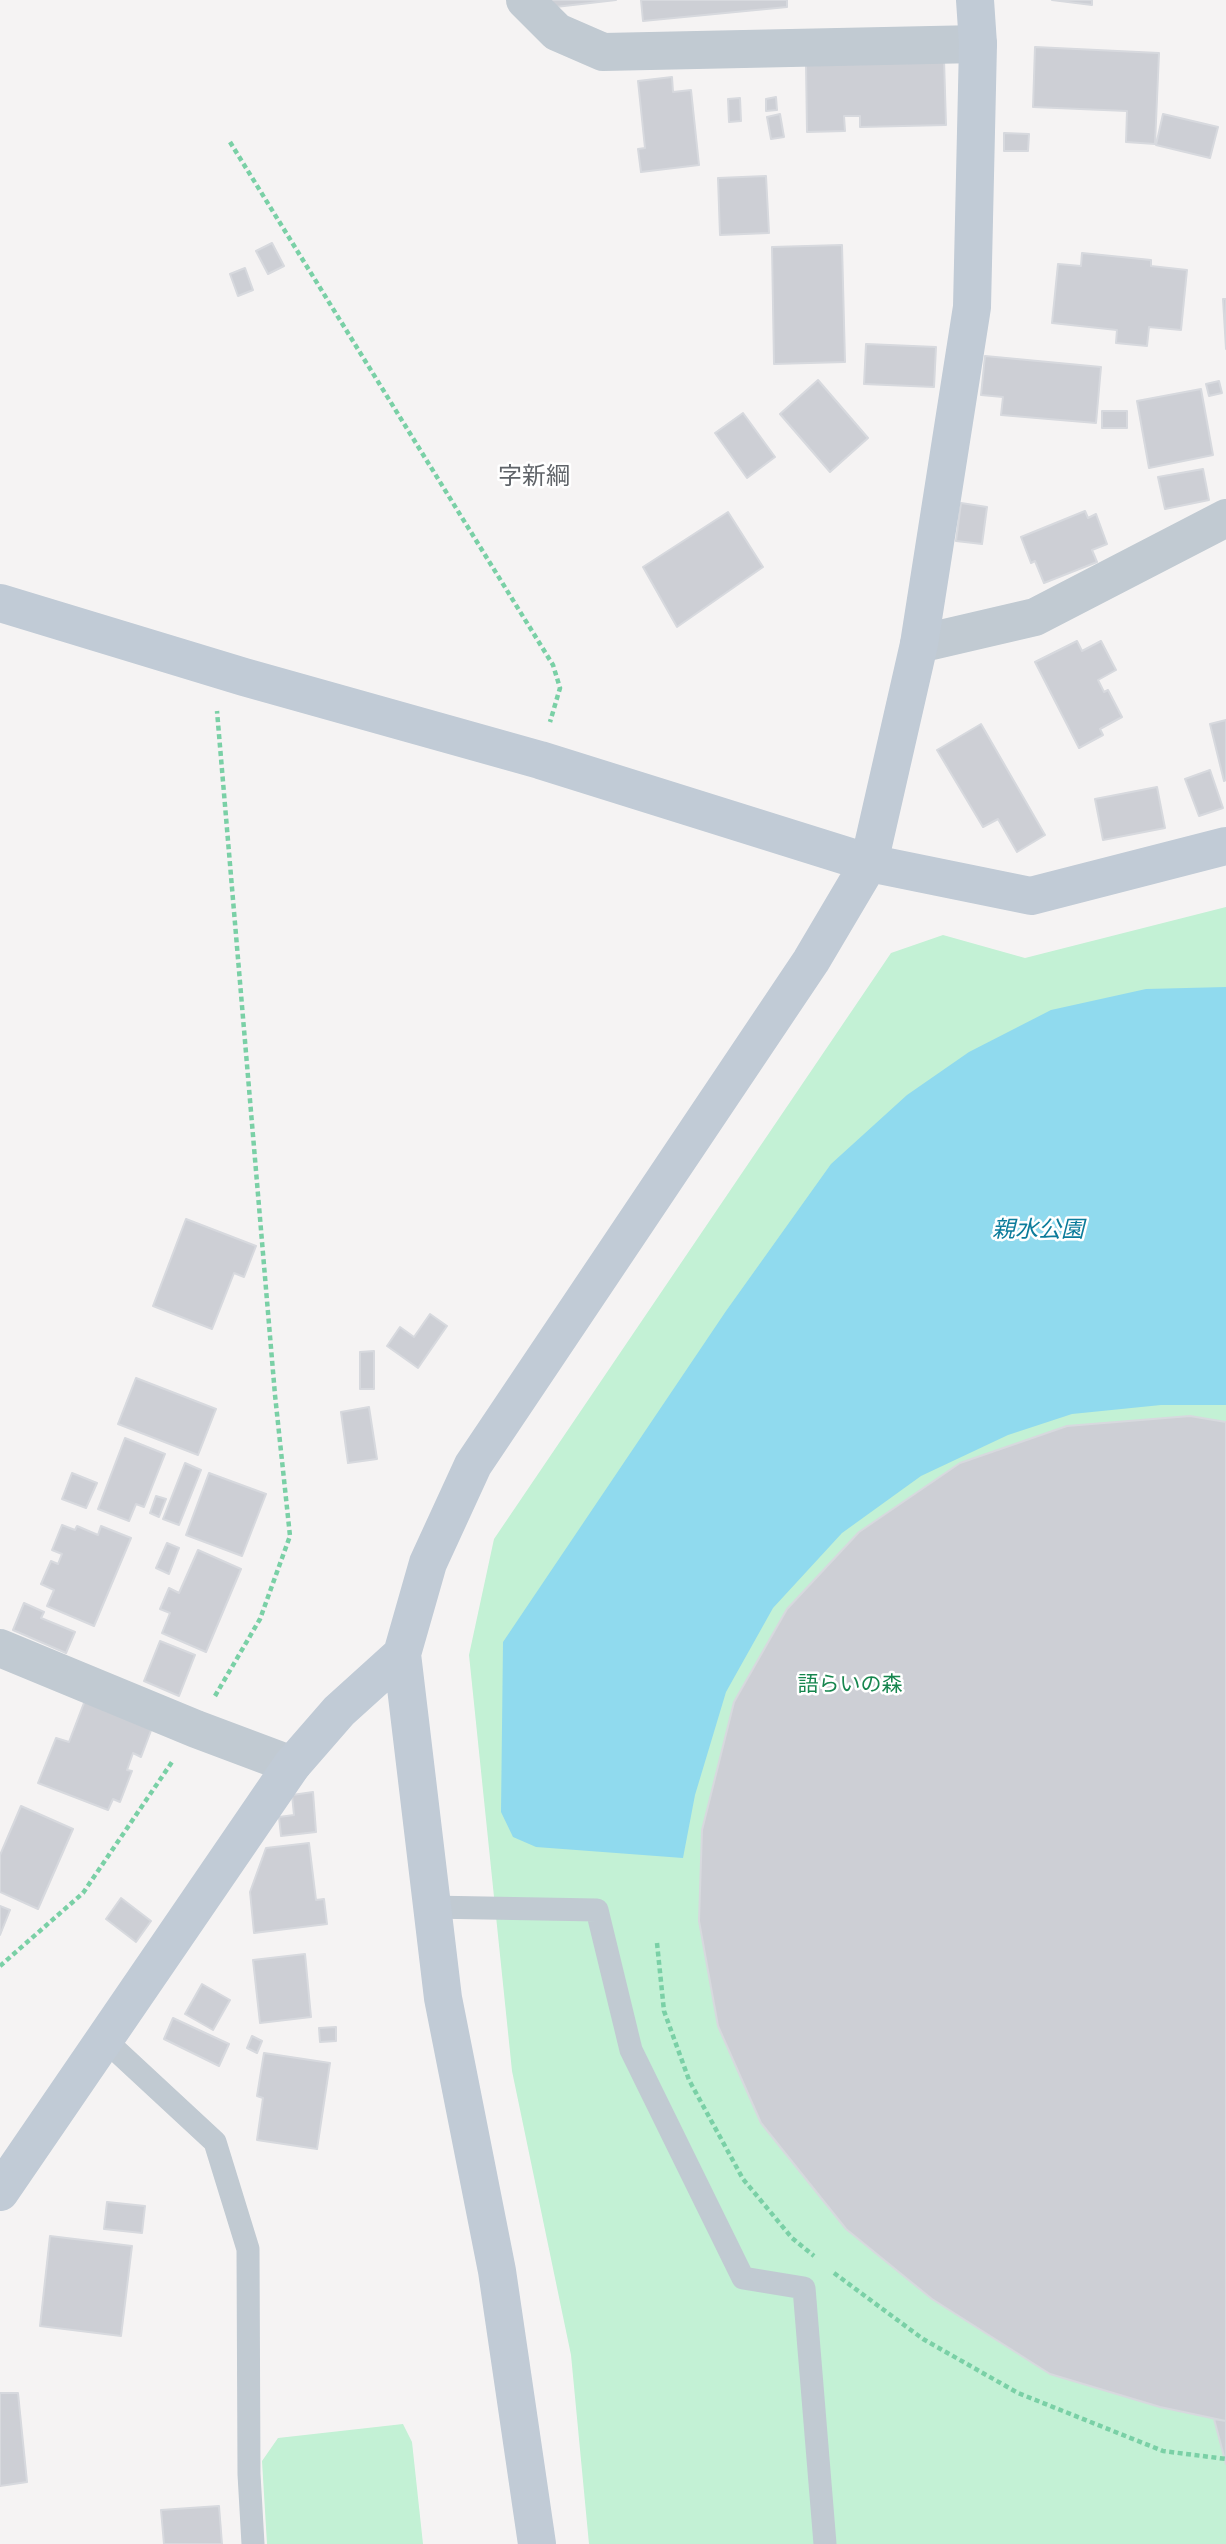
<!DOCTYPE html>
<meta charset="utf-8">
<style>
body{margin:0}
canvas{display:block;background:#f5f3f3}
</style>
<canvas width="1226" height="2544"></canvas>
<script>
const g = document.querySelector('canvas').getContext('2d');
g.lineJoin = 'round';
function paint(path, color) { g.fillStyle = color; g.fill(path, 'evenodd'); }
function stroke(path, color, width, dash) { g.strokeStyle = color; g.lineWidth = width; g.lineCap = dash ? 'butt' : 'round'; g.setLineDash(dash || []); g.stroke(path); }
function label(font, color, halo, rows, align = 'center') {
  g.font = font + ' "Space Grotesk","Noto Sans JP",sans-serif'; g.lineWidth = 5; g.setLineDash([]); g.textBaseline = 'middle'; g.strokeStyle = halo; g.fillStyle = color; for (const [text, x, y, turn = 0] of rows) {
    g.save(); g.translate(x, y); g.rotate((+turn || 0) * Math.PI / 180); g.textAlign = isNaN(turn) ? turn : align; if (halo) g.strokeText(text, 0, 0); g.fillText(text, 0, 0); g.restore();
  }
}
const green = new Path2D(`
 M1226,907v1637h-637l-18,-189 -59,-284 -43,-416 25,-116 397,-586 52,-18 82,23z
 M403,2424l9,18 11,102h-156l-5,-83 16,-23z`);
const water = new Path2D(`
 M1226,987v418h-65l-89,9 -64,21 -87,41 -79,57 -69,75 -47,84 -31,103 -12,63 -147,-11 -23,-10 -12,-25 2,-170 223,-331 105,-147 76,-69 62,-43 82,-42 95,-21z`);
const building = new Path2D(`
 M546,0h70l-69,8z
 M641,0h146v7l-144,14z
 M1052,0h40v5z
 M1035,47l124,6 -4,91 -29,-2 1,-31 -94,-4z
 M944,59l2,66 -86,2v-11h-16l1,15 -38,1 -1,-69z
 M672,77l1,15 18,-2 8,75 -58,7 -3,-23 7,-1 -7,-67z
 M776,97l1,13 -11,1v-12z
 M740,98l1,23 -12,1 -1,-23z
 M780,114l4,23 -13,2 -4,-22z
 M1163,114l55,13 -8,31 -54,-13z
 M1004,133l25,1 -1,17h-24z
 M766,176l3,57 -49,2 -2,-57z
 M272,243l12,23 -16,8 -12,-23z
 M842,245l3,117 -71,2 -2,-117z
 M1082,253l69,7v6l36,4 -6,60 -32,-3 -2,19 -31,-3 1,-13 -65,-7 6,-59 23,2z
 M245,268l8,22 -15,6 -8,-22z
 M1223,299h3v50z
 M866,344l70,3 -2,40 -70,-3z
 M985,356l116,11 -5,56 -95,-8 2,-18 -22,-2z
 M818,380l50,58 -38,34 -50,-58z
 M1219,381l3,12 -13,3 -3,-12z
 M1201,389l12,66 -64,13 -12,-67z
 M1102,411h25v17h-25z
 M743,413l32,44 -28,21 -32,-45z
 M1203,469l6,31 -44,9 -7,-32z
 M961,503l26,4 -5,37 -26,-3z
 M1085,511l3,7 8,-4 11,30 -15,6 5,12 -53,21 -9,-22 -4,2 -10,-26z
 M728,512l35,55 -86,60 -34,-60z
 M1077,641l5,10 19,-10 15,29 -18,10 6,12 4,-2 14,27 -22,12 3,6 -24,13 -44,-86z
 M1226,720v60l-2,1 -14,-57z
 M981,724l64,111 -28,17 -19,-33 -15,8 -46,-77z
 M1210,770l13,38 -24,8 -14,-37z
 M1157,787l8,41 -62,12 -8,-41z
 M186,1219l70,27 -12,31 -10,-4 -22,56 -59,-23z
 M430,1314l17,12 -29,42 -31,-22 13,-19 14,10z
 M374,1351v38h-14v-37z
 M136,1378l80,31 -18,46 -80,-31z
 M369,1407l8,52 -29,4 -7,-51z
 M1190,1416l36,6v999l-66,-14 -110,-33 -118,-75 -86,-70 -85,-106 -43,-97 -19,-105 3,-91 32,-128 53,-93 72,-77 101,-69 107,-37z
 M125,1438l40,16 -21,53 -8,-3 -7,17 -31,-12z
 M185,1463l16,7 -22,55 -16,-6z
 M72,1473l25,10 -11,25 -24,-9z
 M209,1473l57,21 -24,62 -56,-21z
 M156,1496l10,3 -7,18 -9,-4z
 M62,1525l13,5 2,-4 21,9 3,-9 30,12 -37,88 -47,-20 7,-16 -13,-6 10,-23 7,3 4,-10 -10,-4z
 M167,1543l12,5 -10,26 -13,-6z
 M198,1550l43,19 -35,83 -44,-19 8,-20 -10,-4 9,-21 10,5z
 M24,1603l20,9 -3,6 34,14 -9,21 -53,-23z
 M160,1641l35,14 -16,41 -35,-15z
 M87,1695l68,25 -14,37 -8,-4 -6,17 5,1 -12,31 -7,-3 -5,11 -70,-27 18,-45 13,4z
 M313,1792l3,40 -35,4 -2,-19 15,-2 -2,-20z
 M21,1806l52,23 -35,80 -38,-17v-37z
 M309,1843l7,57 8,-1 3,25 -73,9 -4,-41 16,-44z
 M121,1898l30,23 -15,21 -30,-23z
 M0,1906l10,4 -10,25z
 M305,1954l6,63 -51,6 -7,-63z
 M202,1984l28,16 -17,30 -28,-16z
 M173,2018l56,26 -10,22 -55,-27z
 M336,2027v14l-16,1 -1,-14z
 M252,2036l10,5 -5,12 -10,-5z
 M264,2053l66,10 -13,86 -60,-9 6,-42 -6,-2z
 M107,2202l38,4 -3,27 -38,-4z
 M50,2236l82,10 -11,90 -81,-10z
 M0,2393h18l9,89 -27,4z
 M1214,2419l12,2v43z
 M219,2506l3,38h-58l-3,-34z`);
const path = new Path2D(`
 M230,142l323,523 7,23 -10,34
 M215,1696l45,-77 30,-83 -15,-141 -58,-684
 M657,1943l7,68 25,69 54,99 49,59 22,18
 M0,1966l83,-73 89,-131
 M834,2273l89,66 95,54 145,58 63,8`);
const lane = new Path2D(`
 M430,1907l167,3 34,140 112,228 61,10 21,256
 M105,2040l110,102 33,107 1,225 4,70`);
const street = new Path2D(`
 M525,0l32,32 46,20 375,-8
 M919,644l116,-27 191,-99
 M0,1648l196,81 96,36`);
const secondary = new Path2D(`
 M0,603l244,74 296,83 329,103 162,33 195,-50
 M0,2192l292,-427 47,-54 63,-57
 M537,2544l-40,-273 -54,-273 -41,-344 26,-91 45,-98 338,-504 58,-98 50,-219 53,-337 6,-263 -3,-44`);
const parkNames = [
 ["語らいの森",850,1685]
];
const waterNames = [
 ["親水公園",1038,1231]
];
const quarterNames = [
 ["字新綱",534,477]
];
paint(green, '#c3f1d5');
paint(water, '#90daee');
paint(building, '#cdcfd5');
stroke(building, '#d7d9de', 2);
stroke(path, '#7ad0a6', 4.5, [5, 3.5]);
stroke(lane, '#c1cad2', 23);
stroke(street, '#c1cad2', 38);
stroke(secondary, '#c1cbd6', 38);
label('21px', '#17864f', '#fff', parkNames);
label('italic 23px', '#0c7c9b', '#fff', waterNames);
label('24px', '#5f6368', '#fff', quarterNames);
</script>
